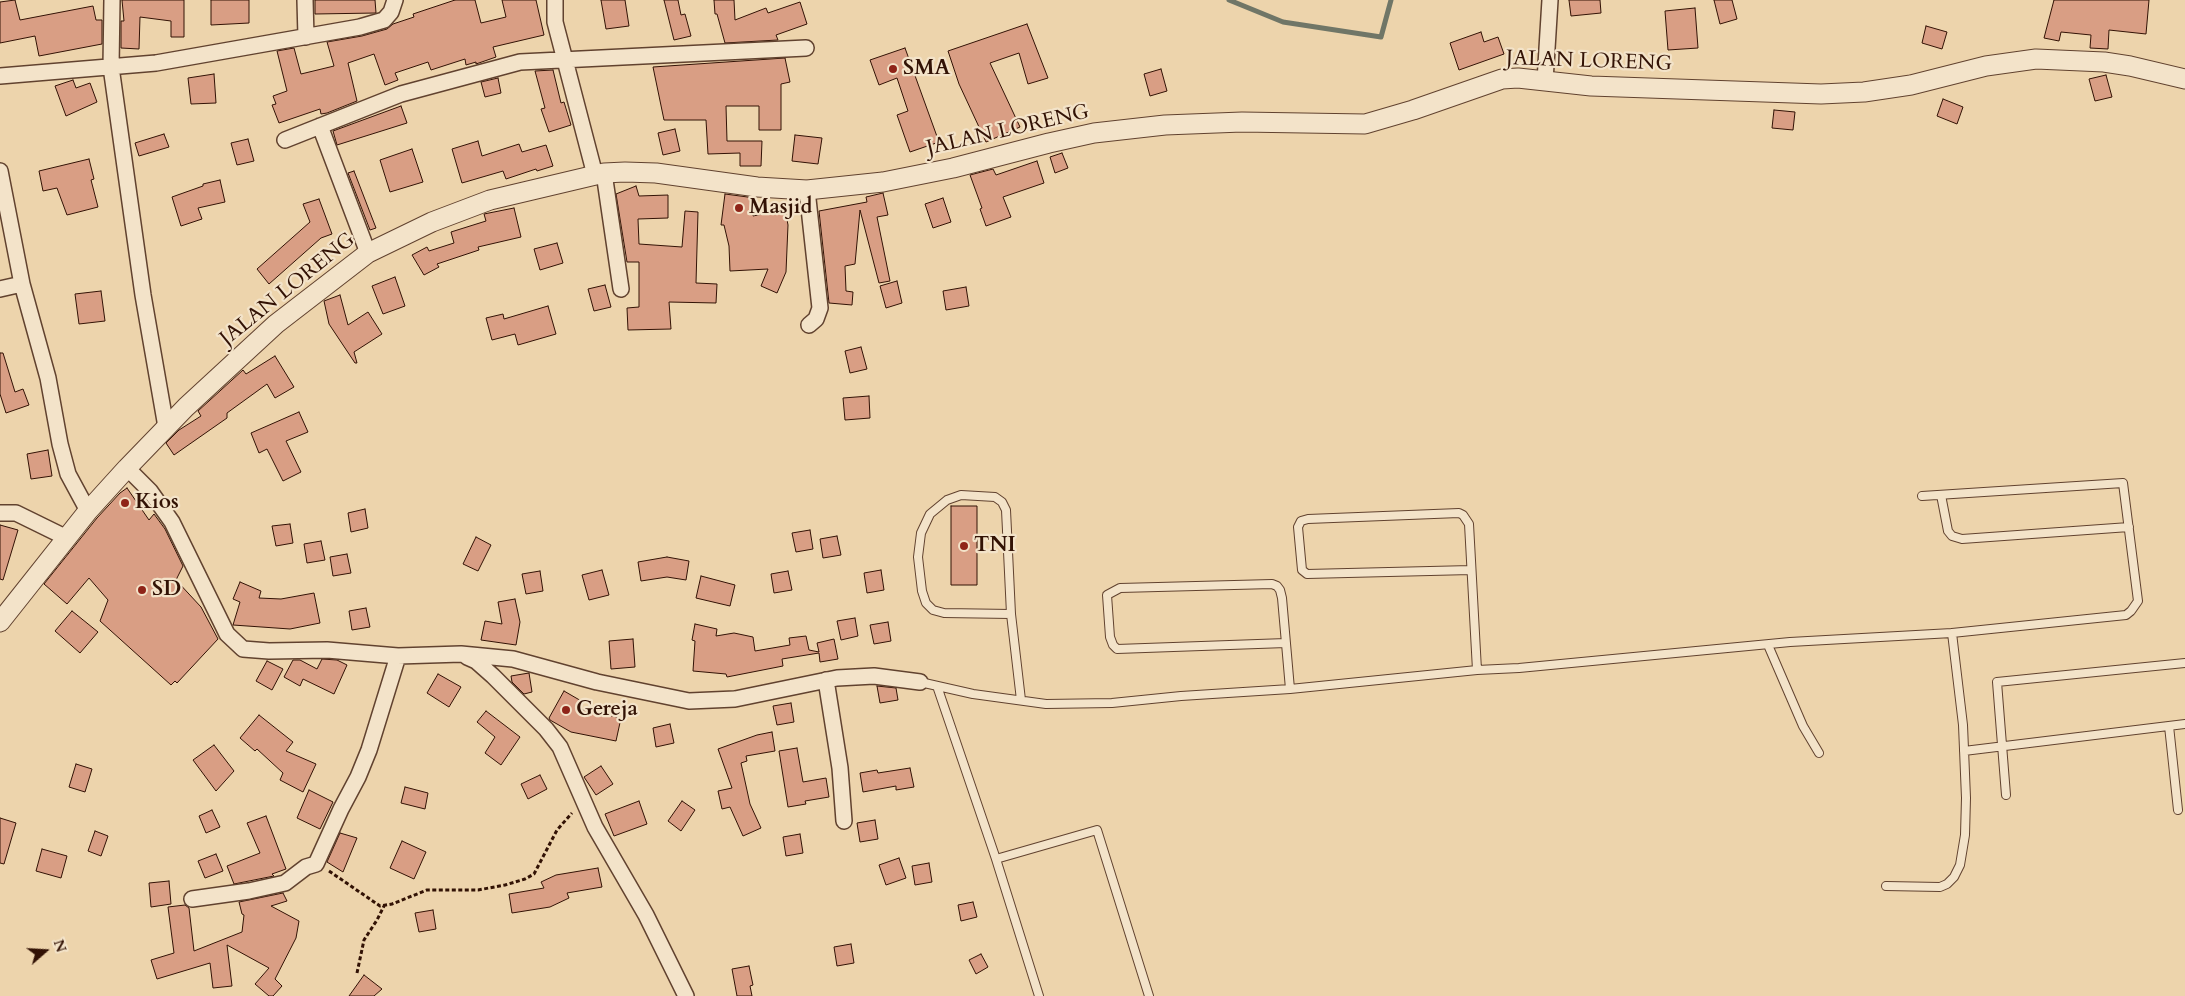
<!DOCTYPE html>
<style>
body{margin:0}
#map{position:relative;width:2185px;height:996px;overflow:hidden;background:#edd4ac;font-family:Cardo,serif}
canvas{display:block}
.north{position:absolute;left:20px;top:926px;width:50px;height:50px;-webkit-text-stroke:4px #f3e3c9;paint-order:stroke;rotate:71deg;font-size:14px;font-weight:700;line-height:20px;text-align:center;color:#321205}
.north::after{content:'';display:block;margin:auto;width:18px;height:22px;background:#321205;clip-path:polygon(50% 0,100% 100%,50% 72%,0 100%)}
</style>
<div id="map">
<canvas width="2185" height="996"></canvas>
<div class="north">N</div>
</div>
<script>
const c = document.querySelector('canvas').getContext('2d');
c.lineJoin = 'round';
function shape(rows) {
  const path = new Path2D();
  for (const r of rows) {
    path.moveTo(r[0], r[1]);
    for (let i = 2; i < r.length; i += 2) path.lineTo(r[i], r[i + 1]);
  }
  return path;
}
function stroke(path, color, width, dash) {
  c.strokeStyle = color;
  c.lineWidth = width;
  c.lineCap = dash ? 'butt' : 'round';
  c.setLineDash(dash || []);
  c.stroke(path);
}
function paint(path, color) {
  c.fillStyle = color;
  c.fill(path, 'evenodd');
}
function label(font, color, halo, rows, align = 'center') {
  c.font = font + ' Cardo,serif';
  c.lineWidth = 4.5;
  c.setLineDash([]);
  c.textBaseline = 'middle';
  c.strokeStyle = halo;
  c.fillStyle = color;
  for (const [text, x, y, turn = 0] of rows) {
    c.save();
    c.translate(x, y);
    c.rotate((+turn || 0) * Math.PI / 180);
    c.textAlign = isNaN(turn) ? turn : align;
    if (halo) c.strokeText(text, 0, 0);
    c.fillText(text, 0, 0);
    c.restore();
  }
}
stroke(shape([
 [1229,0,1283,22,1381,37,1391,0]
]), '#707667', 5);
const building = shape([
 [15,0,20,20,93,6,96,20,102,20,102,44,39,56,35,36,0,43,0,2,15,0],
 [122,0,184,0,184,37,171,37,171,21,140,17,139,49,121,48,121,21,124,21,122,0],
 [211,0,249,0,249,23,211,25,211,0],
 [315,0,375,0,376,13,315,14,315,0],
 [455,0,475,0,481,23,506,17,502,0,536,0,544,35,493,47,496,57,476,64,476,62,466,65,465,59,431,70,428,62,395,73,398,80,385,85,374,54,348,63,357,101,327,113,321,114,320,109,279,123,272,105,276,104,273,96,287,91,277,51,294,48,301,74,334,66,327,42,362,36,387,29,393,24,414,17,413,14,455,0],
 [601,0,625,0,629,26,606,29,601,0],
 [664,0,678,0,681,15,685,14,691,36,674,40,664,0],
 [714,0,734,0,735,20,766,8,768,13,800,2,807,24,776,35,778,40,725,43,717,14,715,14,714,0],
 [1569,0,1600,0,1601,13,1571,16,1569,0],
 [1714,0,1732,0,1737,19,1720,24,1714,0],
 [2054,0,2149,0,2146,34,2109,30,2108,49,2090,48,2091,35,2061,32,2059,41,2044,38,2054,0],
 [1695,8,1698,48,1668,50,1665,11,1695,8],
 [1027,24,1048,78,1028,84,1019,53,990,63,1020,127,986,142,959,84,948,51,1027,24],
 [1926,26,1947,32,1942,49,1922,43,1926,26],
 [1481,32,1484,42,1498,37,1504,54,1459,70,1450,43,1481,32],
 [905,48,939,142,910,152,897,115,908,111,897,78,879,85,870,60,905,48],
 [785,58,790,82,781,84,781,130,759,130,759,106,726,106,727,141,762,141,761,166,740,166,740,153,708,154,706,120,664,120,653,67,785,58],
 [1161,69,1167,91,1150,96,1144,74,1161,69],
 [553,70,561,103,564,102,571,125,549,132,541,109,545,108,535,71,553,70],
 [214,74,216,103,191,104,188,78,214,74],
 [2106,75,2112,97,2095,101,2089,79,2106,75],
 [498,78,501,93,485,97,481,82,498,78],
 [73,80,76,88,90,83,97,102,66,116,55,86,73,80],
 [1943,99,1963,107,1957,124,1937,116,1943,99],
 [401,106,407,123,337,145,333,131,401,106],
 [1774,110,1795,112,1793,130,1772,128,1774,110],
 [675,129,680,151,663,155,658,133,675,129],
 [164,134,169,147,139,156,135,143,164,134],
 [795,135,822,138,818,164,792,161,795,135],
 [248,139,254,161,237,165,231,143,248,139],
 [478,141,482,156,519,144,522,152,546,145,553,166,537,171,536,169,506,179,503,171,462,183,452,149,478,141],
 [412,149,423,182,390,192,380,160,412,149],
 [1062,153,1068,168,1055,173,1050,157,1062,153],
 [89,159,94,179,91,180,98,207,67,215,57,188,43,191,39,171,89,159],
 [1037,161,1044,183,1003,197,1011,217,986,226,980,209,982,208,970,175,993,169,996,175,1037,161],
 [354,171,376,228,370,230,348,173,354,171],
 [220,180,225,202,198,208,202,219,181,226,172,197,203,186,203,184,220,180],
 [636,186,639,196,668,195,668,218,638,219,639,244,682,247,685,211,698,212,696,283,717,284,716,303,669,302,671,329,628,330,627,308,639,307,639,262,627,262,616,194,636,186],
 [883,193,888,215,877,217,890,281,879,283,860,210,855,264,845,266,846,291,853,292,852,305,829,303,819,211,867,202,866,197,883,193],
 [725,194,755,198,753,216,785,209,788,225,786,272,777,293,761,286,768,269,730,271,729,246,724,225,721,225,725,194],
 [943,198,951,222,933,228,925,204,943,198],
 [319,199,332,234,321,238,269,284,257,269,310,222,303,204,319,199],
 [514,208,521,237,478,247,479,250,437,264,439,267,424,275,412,255,427,247,429,251,454,243,451,232,486,221,484,214,514,208],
 [557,243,563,263,540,270,534,249,557,243],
 [395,277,405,306,383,314,372,286,395,277],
 [897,281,902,303,886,308,880,286,897,281],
 [605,285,611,307,594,311,588,289,605,285],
 [966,287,969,306,946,310,943,291,966,287],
 [101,291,105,321,79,324,75,294,101,291],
 [340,295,348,325,368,312,382,334,354,352,357,363,355,363,329,324,324,301,340,295],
 [548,306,556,334,518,345,515,334,492,340,486,318,503,314,504,319,548,306],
 [861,347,867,369,850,373,845,351,861,347],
 [0,353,3,353,15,392,23,389,29,405,6,413,0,394,0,353],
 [275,356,294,387,275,398,267,384,227,413,227,418,174,455,166,443,179,430,201,416,198,411,243,370,246,374,275,356],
 [869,396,870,418,845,420,843,398,869,396],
 [299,412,308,432,286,441,301,472,283,481,267,449,259,453,251,433,299,412],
 [48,450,52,476,31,479,27,454,48,450],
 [127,488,149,520,154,514,165,529,183,566,176,580,201,607,218,639,177,683,175,681,171,685,100,621,108,600,89,578,67,604,44,584,97,518,120,493,127,488],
 [951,506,977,506,977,585,951,585,951,506],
 [365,509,368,528,351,532,348,513,365,509],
 [290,524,293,543,276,546,272,526,290,524],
 [0,525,18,530,3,580,0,579,0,525],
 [810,530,813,549,796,552,792,533,810,530],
 [837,536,841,555,823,558,820,539,837,536],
 [476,537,491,545,478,571,463,564,476,537],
 [321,541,325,560,307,563,304,544,321,541],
 [347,554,351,573,333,576,330,557,347,554],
 [667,557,689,561,686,580,667,577,641,581,638,562,667,557],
 [602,570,609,595,589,600,582,575,602,570],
 [881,570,884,590,867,593,864,573,881,570],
 [540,571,543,591,526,594,522,574,540,571],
 [788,571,792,590,774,593,771,574,788,571],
 [701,576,735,585,730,606,696,598,701,576],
 [240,582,261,591,259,598,281,599,314,593,320,623,290,629,233,625,240,602,233,599,240,582],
 [515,599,520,622,516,645,481,640,485,621,502,624,498,602,515,599],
 [366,608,370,627,352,630,349,611,366,608],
 [72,611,98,632,80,653,55,631,72,611],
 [855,618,858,636,841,640,837,621,855,618],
 [888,622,891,641,874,644,870,625,888,622],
 [695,624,717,629,716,636,734,633,753,637,755,651,790,645,789,638,806,636,809,650,819,652,817,643,834,639,838,659,820,662,819,653,782,659,783,666,727,677,726,674,693,671,695,641,692,640,695,624],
 [633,639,635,667,611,669,609,641,633,639],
 [322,659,337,660,347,665,334,694,303,679,300,686,284,677,293,660,300,660,317,669,322,659],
 [267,661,283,669,272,690,256,681,267,661],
 [529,673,532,692,524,694,512,682,511,676,529,673],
 [438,674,461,687,449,707,427,693,438,674],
 [877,686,896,688,898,700,880,703,877,686],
 [564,691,583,702,579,709,621,718,616,741,571,732,550,720,549,718,564,691],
 [791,703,794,722,777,725,773,706,791,703],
 [486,711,520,737,501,765,485,753,495,737,477,722,486,711],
 [259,715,293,742,286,751,316,764,303,792,280,780,283,773,257,749,255,751,240,738,259,715],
 [670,724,674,743,656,747,653,728,670,724],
 [772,732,775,751,746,756,747,761,741,763,750,804,761,828,743,836,730,807,722,809,718,791,732,788,718,749,757,735,772,732],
 [214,745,234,771,216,791,193,760,214,745],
 [797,748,803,782,826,778,829,797,805,801,806,804,788,807,779,751,797,748],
 [76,764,92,769,85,792,69,787,76,764],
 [601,766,613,784,596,795,584,777,601,766],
 [910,768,914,787,896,790,896,786,863,792,860,773,877,770,878,773,910,768],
 [540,775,547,789,528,799,521,784,540,775],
 [405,787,428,793,425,809,401,803,405,787],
 [309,790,333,802,320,829,297,818,309,790],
 [639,801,647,824,614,836,605,814,639,801],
 [682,801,695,810,681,831,668,821,682,801],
 [212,810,220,827,206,833,199,816,212,810],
 [266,816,286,869,272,874,274,876,234,884,227,866,260,853,247,823,266,816],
 [0,818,16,823,4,864,0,863,0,818],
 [875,820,878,839,860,842,857,823,875,820],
 [95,831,108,836,101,856,88,851,95,831],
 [340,833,357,838,343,872,327,862,340,833],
 [800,834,803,853,786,856,783,837,800,834],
 [402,841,426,852,414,879,390,868,402,841],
 [42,849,67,856,61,878,36,871,42,849],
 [216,854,223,871,205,878,198,861,216,854],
 [899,858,906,878,886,885,879,865,899,858],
 [929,863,932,882,915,885,912,866,929,863],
 [598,868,602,887,567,893,569,898,550,907,512,913,509,894,544,888,541,882,556,875,598,868],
 [169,881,171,904,151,907,149,883,169,881],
 [283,893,287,901,271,906,299,921,296,938,275,979,282,986,273,996,269,996,255,984,269,968,227,945,232,986,213,988,210,963,157,979,151,960,174,953,168,907,185,905,189,908,194,951,242,932,244,915,242,914,239,902,283,893],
 [973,902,977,917,961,921,958,905,973,902],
 [433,910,436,929,419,932,415,913,433,910],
 [851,944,854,963,837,966,834,947,851,944],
 [981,954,988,967,976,974,969,960,981,954],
 [749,966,753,985,750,986,752,996,737,996,732,969,749,966],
 [364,975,382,989,374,996,349,996,364,975]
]);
paint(building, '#d99e84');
stroke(building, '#321205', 1);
const service = shape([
 [1941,495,1948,531,1952,536,1962,539,2129,527],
 [1922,496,2123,483,2138,601,2131,611,2126,615,1952,633],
 [1471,570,1307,574,1302,570,1298,527,1301,521,1308,519,1459,513,1463,515,1469,524,1477,670],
 [1011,614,944,613,933,610,926,603,922,591,918,557,921,533,930,514,947,500,961,495,995,497,1002,502,1006,510,1011,614,1021,700],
 [1286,643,1117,649,1113,645,1110,637,1107,595,1120,588,1272,584,1277,586,1280,590,1282,598,1290,689],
 [1768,645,1803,726,1819,753],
 [920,682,973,694,1046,704,1112,703,1181,696,1290,689,1477,670,1519,668,1790,642,1952,633,1963,725,1966,798,1965,835,1960,865,1954,877,1947,884,1940,887,1886,886],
 [937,686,996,859,1039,996],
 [2169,726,2178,810],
 [1964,751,2185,724],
 [2006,795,1997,682,2185,663],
 [996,859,1097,830,1149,996]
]);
const minor = shape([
 [112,0,111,67,143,295,166,427],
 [305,0,306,37],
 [555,0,555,22,595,175],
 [0,76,156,63,360,27,384,20,391,12,395,0],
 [1545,81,1550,0],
 [320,126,368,253],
 [285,140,401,94,520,62,806,48],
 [0,171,22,284,48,378,60,444,68,474,88,511],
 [604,173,621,289],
 [807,190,820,308,816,319,809,325],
 [0,289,22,284],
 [127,468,150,491,172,522,227,634,243,649,269,651,327,650,398,656,461,654,513,659,597,682,689,701,735,699,837,678,874,676,920,682],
 [0,513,16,513,67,538],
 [467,657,476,661,493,676,546,729,560,747,595,827,646,915,686,996],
 [826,680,840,768,844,821],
 [192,899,249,891,285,883,306,867,316,864,341,809,358,777,369,750,398,656]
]);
const tertiary = shape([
 [0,622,88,511,127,468,186,407,276,324,368,253,432,222,490,200,604,173,625,172,656,173,757,187,807,190,883,182,953,168,1049,143,1094,133,1165,125,1242,122,1365,124,1413,110,1502,79,1518,78,1591,86,1821,94,1864,92,1911,85,1986,66,2036,59,2104,62,2130,66,2185,79]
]);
stroke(service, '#61422f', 10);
stroke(minor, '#61422f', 18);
stroke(tertiary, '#61422f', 21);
stroke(shape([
 [329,871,380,906,392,904,427,890,478,890,505,885,525,879,534,874,557,830,572,813],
 [357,973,364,940,377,920,384,906]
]), '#321205', 3, [4, 2.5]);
stroke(service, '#f3e3c9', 8);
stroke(minor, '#f3e3c9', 15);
stroke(tertiary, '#f3e3c9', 19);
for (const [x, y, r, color] of [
 [893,69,5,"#8f2418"],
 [739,208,5,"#8f2418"],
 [125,503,5,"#8f2418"],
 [964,546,5,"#8f2418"],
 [142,590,5,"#8f2418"],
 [566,710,5,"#8f2418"]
]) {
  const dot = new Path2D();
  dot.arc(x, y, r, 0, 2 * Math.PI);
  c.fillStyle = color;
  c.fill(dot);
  stroke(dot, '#f3e3c9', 2);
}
label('21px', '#321205', '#f3e3c9', [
 ["JALAN LORENG",1589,62,2],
 ["JALAN LORENG",1008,131,-13],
 ["JALAN LORENG",288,290,-39]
]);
label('bold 21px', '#321205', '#f3e3c9', [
 ["SMA",903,69],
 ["Masjid",749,208],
 ["Kios",135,503],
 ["TNI",974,546],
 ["SD",152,590],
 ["Gereja",576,710]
], 'left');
</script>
